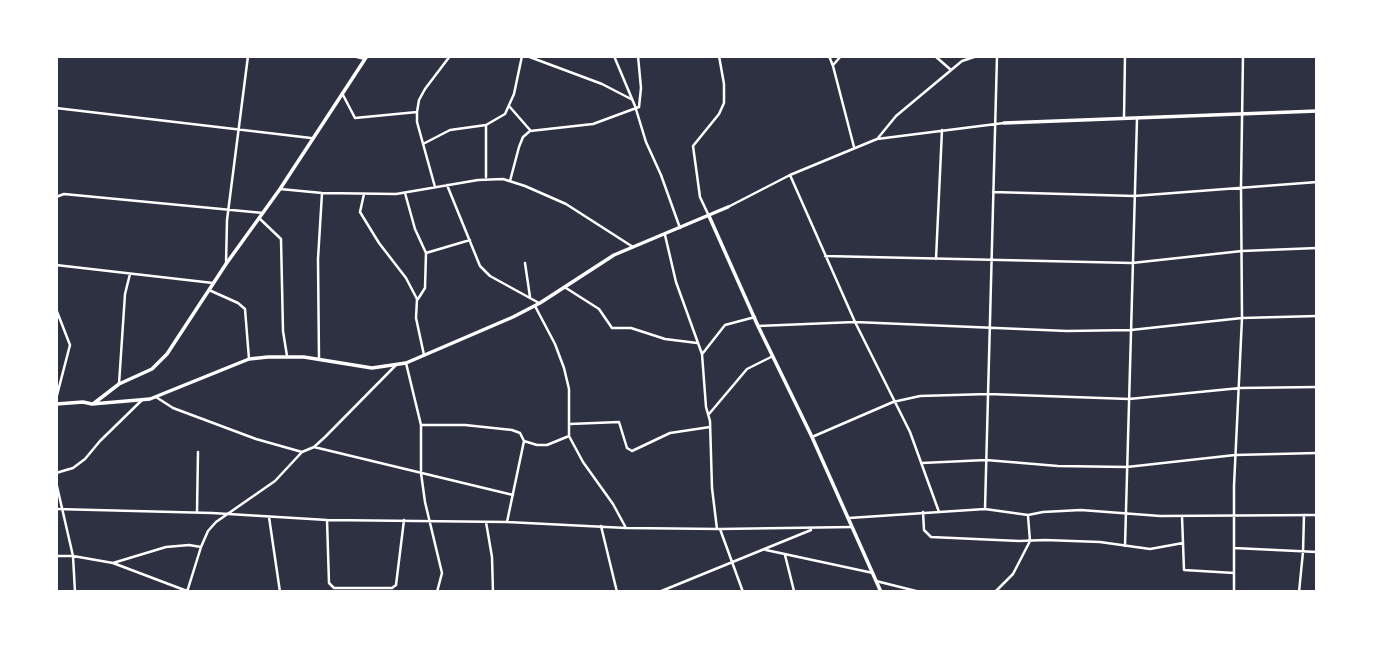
<!DOCTYPE html>
<style>
body{margin:0}
#map{position:relative;width:1373px;height:648px;overflow:hidden;background:#2d3142;font-family:Lato,sans-serif}
canvas{display:block}
.frame{position:absolute;inset:0;border:58px solid #fff;pointer-events:none}
</style>
<div id="map">
<canvas width="1373" height="648"></canvas>
<div class="frame"></div>
</div>
<script>
const c = document.querySelector('canvas').getContext('2d');
c.lineJoin = 'round';
function shape(rows) {
  const path = new Path2D();
  for (const r of rows) {
    path.moveTo(r[0], r[1]);
    for (let i = 2; i < r.length; i += 2) path.lineTo(r[i], r[i + 1]);
  }
  return path;
}
function stroke(path, color, width, dash) {
  c.strokeStyle = color;
  c.lineWidth = width;
  c.lineCap = dash ? 'butt' : 'round';
  c.setLineDash(dash || []);
  c.stroke(path);
}
stroke(shape([
 [353,56,365,59],
 [527,56,602,84,631,99],
 [614,56,635,106,646,142,661,175,680,228],
 [829,56,833,66,854,147],
 [935,56,951,70],
 [834,64,841,56],
 [342,93,355,118,417,112],
 [509,106,530,130],
 [56,108,311,138],
 [1124,118,1125,56],
 [486,125,486,177],
 [878,138,896,116,962,61,977,56],
 [423,144,450,130,486,125,505,114,514,94,522,56],
 [790,175,855,322,910,432,939,512],
 [510,181,519,147,523,137,530,131,593,124,639,107,641,88,638,56],
 [447,185,480,266,490,276,539,303],
 [435,187,417,122,417,112,419,100,425,89,450,56],
 [280,189,322,193,396,194,478,180,503,179,525,186,566,204,633,247],
 [993,192,1134,196,1317,182],
 [405,193,415,229,426,253,425,288,418,299],
 [364,194,360,212,379,243,406,278,417,299,416,318,424,355],
 [56,197,64,194,263,213],
 [728,207,790,175,877,139,1004,123],
 [708,214,700,197,693,146,719,114,724,103,724,84,719,56],
 [259,218,281,239,283,331,287,356],
 [665,235,676,282,702,354,706,407,710,421,712,488,717,529],
 [426,253,470,240],
 [825,256,1132,263,1242,251,1317,248],
 [936,259,942,130],
 [525,263,530,297],
 [226,264,227,220,248,56],
 [56,265,213,283],
 [566,288,599,309,612,328,631,328,665,339,697,343],
 [209,290,238,303,245,309,249,359],
 [535,306,555,344,564,368,569,389,569,436,583,462,613,504,626,528],
 [56,309,70,345,56,399],
 [758,326,855,322,1067,331,1131,330,1242,318,1317,316],
 [703,353,725,325,755,317],
 [319,359,318,259,322,193],
 [406,363,421,425,421,473,425,502,442,573,437,592],
 [119,384,125,294,130,274],
 [156,397,173,408,256,439,302,452],
 [709,414,747,369,773,356],
 [570,424,619,422,627,448,632,451,670,433,710,427],
 [421,425,465,425,512,430,520,433,524,441,537,445,547,445,569,436],
 [812,437,893,402,920,396,988,394,1129,399,1240,388,1317,387],
 [314,447,513,495],
 [922,463,986,460,1058,466,1127,467,1235,455,1317,453],
 [56,473,73,468,85,459,100,441,142,400],
 [56,482,73,556,75,592],
 [56,509,212,513,327,520,507,522,626,528,720,529,852,527],
 [985,509,997,56],
 [197,512,198,452],
 [923,512,924,530,931,537,1019,541,1045,540,1100,542,1150,549,1183,543],
 [1182,516,1184,570,1234,573],
 [269,517,280,592],
 [849,518,985,509,1028,515,1043,512,1081,510,1160,516,1317,515],
 [327,520,329,583,334,588,392,588,396,585,404,520],
 [486,522,492,557,493,592],
 [507,522,524,441],
 [601,526,617,592],
 [720,529,743,592],
 [1125,546,1137,119],
 [1234,548,1317,552],
 [766,550,873,573],
 [785,555,794,591],
 [56,556,73,556,113,563,187,591],
 [113,563,166,547,189,545,201,547],
 [876,581,920,592],
 [187,592,201,547,208,531,216,522,275,481,302,452,314,447,325,437,396,365],
 [659,592,811,530],
 [995,592,1013,574,1030,541,1028,516],
 [1234,592,1234,486,1242,318,1241,186,1243,56],
 [1299,592,1303,552,1304,515]
]), '#fff', 2.5);
stroke(shape([
 [1004,123,1317,111],
 [709,216,758,326,812,437,881,592],
 [56,404,83,402,92,404,150,399,249,359,268,357,304,357,372,368,406,363,513,317,540,303,614,255,728,207],
 [93,404,119,384,152,369,167,354,226,264,280,189,367,56]
]), '#fff', 3.5);
</script>
